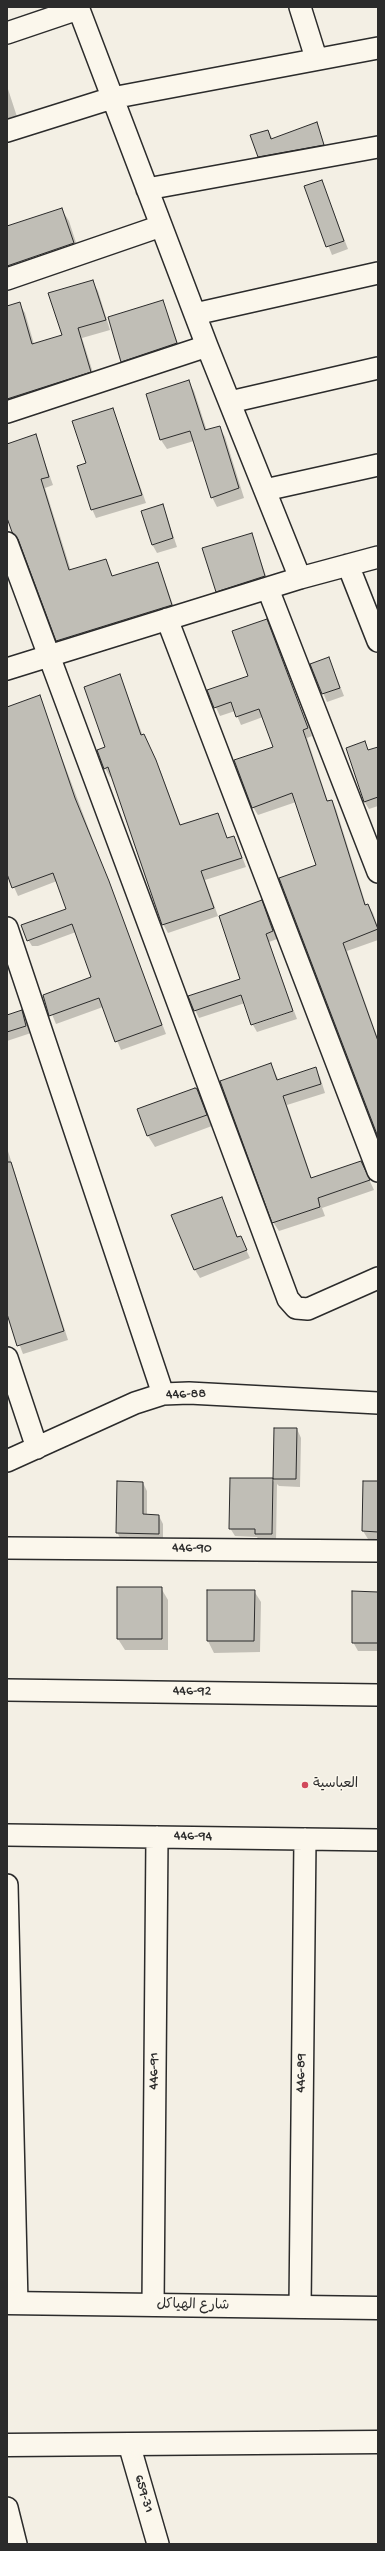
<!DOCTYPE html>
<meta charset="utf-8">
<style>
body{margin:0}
#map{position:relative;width:385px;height:2551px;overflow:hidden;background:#f3efe4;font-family:"Gochi Hand",sans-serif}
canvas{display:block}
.frame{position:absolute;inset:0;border:8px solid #2b2b2b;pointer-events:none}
</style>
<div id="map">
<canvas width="385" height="2551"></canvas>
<div class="frame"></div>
</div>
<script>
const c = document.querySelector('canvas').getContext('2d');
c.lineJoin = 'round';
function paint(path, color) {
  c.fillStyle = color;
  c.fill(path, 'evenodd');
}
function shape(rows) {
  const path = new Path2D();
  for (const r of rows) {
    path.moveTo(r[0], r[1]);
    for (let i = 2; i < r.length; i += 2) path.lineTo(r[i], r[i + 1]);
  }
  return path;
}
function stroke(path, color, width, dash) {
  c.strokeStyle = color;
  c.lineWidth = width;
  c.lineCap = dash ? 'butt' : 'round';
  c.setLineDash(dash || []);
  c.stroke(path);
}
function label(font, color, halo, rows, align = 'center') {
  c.font = font + ' "Gochi Hand","Playpen Sans Arabic",sans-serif';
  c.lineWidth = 3;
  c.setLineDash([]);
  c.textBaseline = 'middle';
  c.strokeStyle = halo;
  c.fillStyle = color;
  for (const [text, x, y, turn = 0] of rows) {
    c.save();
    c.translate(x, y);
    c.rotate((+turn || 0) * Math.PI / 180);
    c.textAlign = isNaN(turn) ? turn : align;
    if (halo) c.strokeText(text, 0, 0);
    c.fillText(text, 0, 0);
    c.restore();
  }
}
paint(shape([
 [7,86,20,126,7,130],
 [316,124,328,153,263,164,259,156,268,131,273,139],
 [322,182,348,249,332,255,305,187],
 [62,210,69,221,80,255,7,281,7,227],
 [92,281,98,291,110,330,82,338,96,382,7,412,7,307,19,303,25,313,34,344,63,336],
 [163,301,181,352,127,369,122,361],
 [189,382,194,391,207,431,219,427,225,437,244,498,217,507,212,497,194,441,167,449,161,440,147,395],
 [113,409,146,503,96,518,92,509,88,464],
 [35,435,53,485,45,488,71,571,106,560,113,577,158,563,176,613,62,649,21,544,13,532,7,514,7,444],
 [163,505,177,547,157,553,152,544],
 [251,534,269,584,221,599,217,591],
 [266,621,312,736,307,738,328,802,332,801,336,809,366,905,368,905,373,913,378,927,378,940,347,951,378,1039,378,1135,317,866,296,802,258,815,253,807,274,747,263,717,241,725,235,711,220,716,208,691,249,676],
 [329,658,344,696,327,702,311,664],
 [120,676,143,736,160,770,181,826,217,814,228,839,233,837,238,846,246,867,205,880,218,916,168,933,163,924,112,776,110,777,105,768,106,748],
 [39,697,166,1034,121,1050,103,1007,56,1024,44,995,92,978,76,932,38,946,32,946,27,938,67,910,57,881,18,896,7,871,7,708],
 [365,743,369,751,378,748,378,806,369,809,364,801],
 [261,901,277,939,269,942,293,1010,252,1023,245,1003,199,1018,195,1010,241,980],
 [21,1011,31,1033,7,1041,7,1016],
 [294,1011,297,1019,257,1032,253,1025],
 [271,1064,279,1081,315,1068,320,1077,325,1093,287,1105,312,1179,361,1162,374,1190,322,1208,325,1216,279,1231,273,1222],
 [196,1090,212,1126,155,1147,148,1136],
 [7,1148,68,1340,23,1354,7,1312],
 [222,1198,238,1238,240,1237,250,1258,200,1278,195,1270],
 [275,1429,297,1429,301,1438,300,1487,279,1486,277,1484,276,1542,260,1542,257,1537,235,1536,230,1528,272,1479,274,1482],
 [378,1482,378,1539,368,1539,363,1531],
 [143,1483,147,1491,147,1515,159,1516,163,1524,163,1541,121,1540,117,1532],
 [161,1588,168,1600,168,1650,125,1650,118,1639],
 [208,1591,254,1591,261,1602,260,1652,214,1653,208,1641],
 [378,1592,378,1651,358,1651,353,1642]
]), '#0003');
const building = shape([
 [317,122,324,145,258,157,250,135,268,130,271,139,317,122],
 [322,180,344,241,326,247,304,186,322,180],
 [62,208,74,243,7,266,7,226,62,208],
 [93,280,106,320,78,328,91,372,7,399,7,306,20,302,32,344,62,335,48,293,93,280],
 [163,300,177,343,121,362,108,317,163,300],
 [189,380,205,430,220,426,239,488,211,498,190,431,160,440,146,394,189,380],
 [113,408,142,495,91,510,77,466,86,463,72,421,113,408],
 [36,434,49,477,41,479,69,570,106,559,112,576,158,562,172,605,56,641,18,539,12,532,7,518,7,444,36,434],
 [163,504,173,538,152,545,141,511,163,504],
 [252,533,265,576,216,592,202,548,252,533],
 [267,619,308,728,303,730,327,801,332,800,365,905,368,904,378,929,343,943,378,1041,378,1137,279,878,316,865,292,793,252,808,234,760,273,747,259,709,236,717,231,702,214,708,207,690,248,676,232,631,267,619],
 [329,657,340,688,322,694,310,664,329,657],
 [120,674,141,735,144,734,156,760,180,825,218,813,227,838,234,836,242,858,201,871,214,908,162,925,108,767,104,769,97,750,105,747,84,687,120,674],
 [40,695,75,798,109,881,162,1025,115,1042,99,998,49,1016,43,995,91,977,72,924,27,941,21,925,66,909,53,873,12,888,7,874,7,707,40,695],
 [365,741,368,750,378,747,378,797,364,802,346,748,365,741],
 [262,900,273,931,266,934,293,1011,251,1025,241,995,194,1011,188,996,240,979,219,916,262,900],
 [22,1010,26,1026,7,1032,7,1015,22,1010],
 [271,1063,277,1080,316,1067,321,1084,283,1096,311,1178,361,1161,370,1180,318,1198,320,1207,272,1223,220,1081,271,1063],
 [195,1088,197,1089,207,1115,147,1136,137,1109,195,1088],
 [7,1162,11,1162,64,1331,17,1346,7,1314,7,1162],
 [222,1197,237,1237,241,1236,247,1250,194,1270,171,1215,222,1197],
 [274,1428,297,1428,296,1479,273,1479,274,1428],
 [230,1478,273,1478,272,1534,255,1534,255,1529,229,1529,230,1478],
 [117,1481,143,1482,143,1514,159,1515,159,1534,116,1533,117,1481],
 [363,1481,378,1481,378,1532,362,1531,363,1481],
 [117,1587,162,1587,162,1639,117,1639,117,1587],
 [207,1590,255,1590,254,1641,207,1641,207,1590],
 [352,1591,378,1592,378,1643,352,1643,352,1591]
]);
paint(building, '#c0beb6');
stroke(building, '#2b2b2b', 1);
const street = shape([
 [78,7,207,346,300,578],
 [300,7,316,58],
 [7,33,78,9],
 [7,131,112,98,378,48],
 [147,189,378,147],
 [7,279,161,226],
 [195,314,378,273],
 [230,402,378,368],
 [7,412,207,346],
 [265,490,378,465],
 [7,543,288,1299,296,1308,308,1309,378,1278],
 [348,565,378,641],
 [268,589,378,872],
 [167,619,378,1171],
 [7,669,300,578,378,557],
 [7,928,163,1394],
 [7,1358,37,1448],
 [7,1461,135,1403,163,1394,189,1393,378,1403],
 [7,1548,378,1551],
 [7,1690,378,1695],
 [7,1835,378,1840],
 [7,1885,17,2303],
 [153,2305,157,1837],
 [300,2307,305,1839],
 [129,2444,158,2544],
 [7,2508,16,2544]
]);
const secondary = shape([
 [7,2303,378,2308],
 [7,2445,378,2442]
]);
stroke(street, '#2b2b2b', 24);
stroke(secondary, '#2b2b2b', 25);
stroke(street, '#fbf7ec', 21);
stroke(secondary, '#fbf7ec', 22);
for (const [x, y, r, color] of [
 [305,1785,4,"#d1495b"]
]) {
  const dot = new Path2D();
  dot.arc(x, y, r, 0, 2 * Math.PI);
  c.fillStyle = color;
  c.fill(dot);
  stroke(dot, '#fbf7ec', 1.5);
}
label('14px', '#2b2b2b', '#fbf7ec', [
 ["446-88",186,1395,-2],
 ["446-90",192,1549,1],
 ["446-92",192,1692,1],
 ["446-94",193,1837,1],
 ["446-91",155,2071,-89],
 ["446-89",302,2073,-89],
 ["شارع الهياكل",193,2306,1],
 ["659-31",143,2494,74]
]);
label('14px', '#2b2b2b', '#fbf7ec', [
 ["العباسية",313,1785]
], 'left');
</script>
